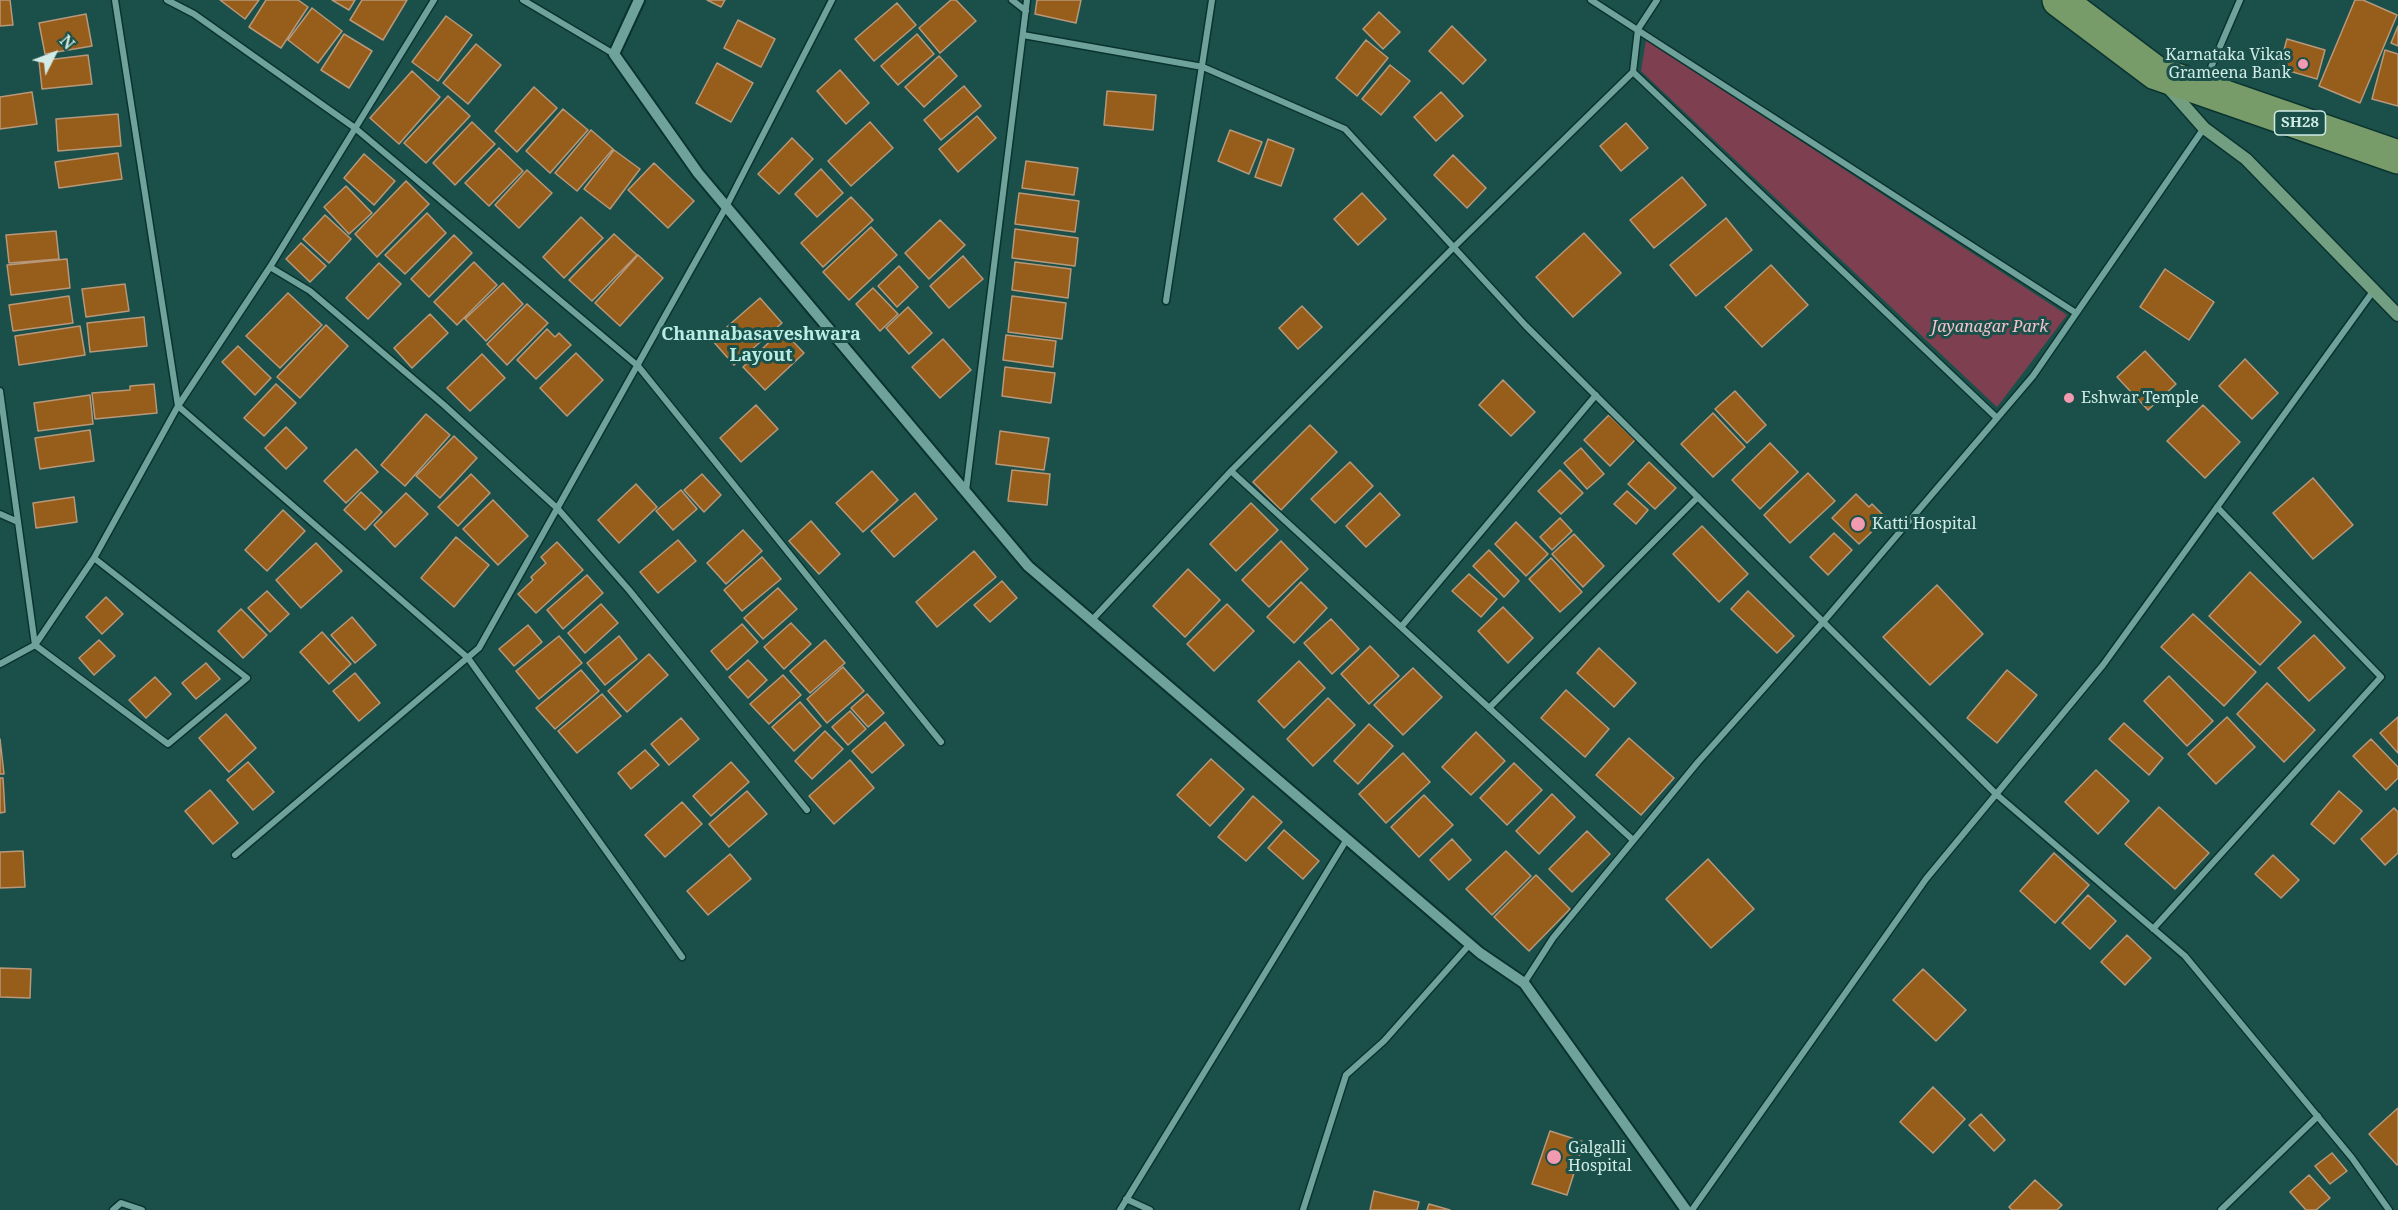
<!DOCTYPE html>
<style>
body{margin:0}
#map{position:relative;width:2398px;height:1210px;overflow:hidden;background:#1b504a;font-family:"Noto Serif",serif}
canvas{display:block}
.north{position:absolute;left:24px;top:24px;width:60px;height:60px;-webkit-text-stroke:4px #1b504a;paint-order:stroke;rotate:48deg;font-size:16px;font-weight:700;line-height:24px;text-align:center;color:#d1ece7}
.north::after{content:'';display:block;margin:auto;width:21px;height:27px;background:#d1ece7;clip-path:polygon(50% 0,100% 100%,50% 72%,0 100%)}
</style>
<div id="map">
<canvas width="2398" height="1210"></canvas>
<div class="north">N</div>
</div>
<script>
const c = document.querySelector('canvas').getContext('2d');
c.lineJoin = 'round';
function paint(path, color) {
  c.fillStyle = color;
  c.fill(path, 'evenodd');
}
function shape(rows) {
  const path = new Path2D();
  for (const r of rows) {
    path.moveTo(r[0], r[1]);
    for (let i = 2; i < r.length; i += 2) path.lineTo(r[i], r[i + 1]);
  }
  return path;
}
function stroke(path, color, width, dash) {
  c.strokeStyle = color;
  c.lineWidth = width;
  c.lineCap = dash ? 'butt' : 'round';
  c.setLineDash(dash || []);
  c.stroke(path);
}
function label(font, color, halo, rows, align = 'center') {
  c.font = font + ' "Noto Serif",serif';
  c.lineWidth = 6;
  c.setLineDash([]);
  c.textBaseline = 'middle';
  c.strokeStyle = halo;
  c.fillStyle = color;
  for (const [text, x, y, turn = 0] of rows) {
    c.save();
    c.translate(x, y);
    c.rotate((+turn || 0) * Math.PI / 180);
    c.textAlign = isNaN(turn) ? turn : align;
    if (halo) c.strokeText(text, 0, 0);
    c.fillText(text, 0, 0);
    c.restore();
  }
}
paint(shape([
 [1646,40,2067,315,1997,407,1641,71]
]), '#7e4050');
const building = shape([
 [0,0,10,0,13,25,0,26,0,0],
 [220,0,259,0,245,19,220,0],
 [266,0,298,0,308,7,281,48,249,27,266,0],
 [332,0,355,0,349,10,332,0],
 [362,0,407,0,383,40,350,20,362,0],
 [707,0,725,0,721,7,707,0],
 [951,0,956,0,976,21,940,53,919,28,951,0],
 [1037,0,1081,0,1076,23,1035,14,1037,0],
 [2355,0,2363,0,2397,15,2360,103,2319,86,2355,0],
 [897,3,916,25,874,61,855,39,897,3],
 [312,8,342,31,318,63,288,40,312,8],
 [1379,12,1400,32,1383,49,1363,29,1379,12],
 [86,14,92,46,45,54,39,23,86,14],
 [446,16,472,35,438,81,412,62,446,16],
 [738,20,775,39,761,67,724,48,738,20],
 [1452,26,1486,60,1463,84,1429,51,1452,26],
 [2398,26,2398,46,2391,43,2398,26],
 [344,34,372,51,349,88,321,70,344,34],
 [917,34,934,54,898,85,881,66,917,34],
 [2287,39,2325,50,2317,79,2279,68,2287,39],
 [1366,40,1388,58,1357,96,1336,78,1366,40],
 [476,44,501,65,468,104,443,83,476,44],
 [2385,50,2398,54,2398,106,2372,99,2385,50],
 [88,55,92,84,42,89,39,61,88,55],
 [939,56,957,76,924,107,905,87,939,56],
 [717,63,753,83,731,122,696,103,717,63],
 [1390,65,1410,81,1381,115,1362,99,1390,65],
 [840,70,869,103,846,124,817,91,840,70],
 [412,71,440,97,399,144,370,118,412,71],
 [964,86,981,106,941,140,924,120,964,86],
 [534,87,557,108,517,152,495,131,534,87],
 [1107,91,1156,95,1153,130,1104,125,1107,91],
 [32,92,37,124,0,129,0,97,32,92],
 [1441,92,1463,116,1436,141,1414,117,1441,92],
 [448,96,470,116,426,163,404,143,448,96],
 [563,109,588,130,550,173,526,151,563,109],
 [118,114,121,146,58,151,56,119,118,114],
 [977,116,996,138,958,172,939,149,977,116],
 [472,122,495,144,455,185,433,163,472,122],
 [870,122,893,148,851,186,828,161,870,122],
 [1626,123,1648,148,1621,171,1600,146,1626,123],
 [591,130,613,149,577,191,555,173,591,130],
 [1230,130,1262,142,1249,174,1218,161,1230,130],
 [792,138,813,159,779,194,758,174,792,138],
 [1268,139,1294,149,1281,186,1255,177,1268,139],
 [499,148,523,171,489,206,465,183,499,148],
 [614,150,640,169,610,209,584,189,614,150],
 [118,153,122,179,59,188,55,162,118,153],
 [364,154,395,181,374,205,344,178,364,154],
 [1453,155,1486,188,1467,208,1434,175,1453,155],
 [1026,161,1078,168,1074,195,1022,188,1026,161],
 [654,163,694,201,668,228,628,190,654,163],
 [821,169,843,193,817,217,795,194,821,169],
 [527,170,552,193,519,228,495,205,527,170],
 [1682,177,1706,205,1654,248,1630,220,1682,177],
 [406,181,429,204,377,257,355,234,406,181],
 [346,186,372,213,349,234,324,207,346,186],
 [1019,193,1079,201,1075,232,1015,224,1019,193],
 [1362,193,1386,219,1358,245,1334,219,1362,193],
 [851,197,873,220,823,267,801,243,851,197],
 [427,213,446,233,405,274,385,255,427,213],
 [325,215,351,239,329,263,303,239,325,215],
 [581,217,603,238,564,278,543,257,581,217],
 [1726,218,1752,250,1696,296,1670,265,1726,218],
 [940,220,965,245,929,279,905,253,940,220],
 [871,227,897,255,849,300,823,272,871,227],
 [1015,229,1078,238,1075,266,1012,258,1015,229],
 [56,231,59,259,9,263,6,235,56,231],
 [1584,233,1621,273,1573,317,1536,277,1584,233],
 [614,234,637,255,592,301,569,280,614,234],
 [454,235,472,253,429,297,411,279,454,235],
 [301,243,326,266,310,282,286,259,301,243],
 [638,255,663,278,620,326,595,303,638,255],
 [963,256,983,279,949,308,930,286,963,256],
 [67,259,70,288,11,295,7,265,67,259],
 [474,262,497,285,457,325,434,302,474,262],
 [1015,262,1071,269,1068,298,1012,290,1015,262],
 [379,263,401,284,368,319,346,298,379,263],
 [1771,265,1808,305,1762,347,1725,307,1771,265],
 [899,266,918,287,897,307,878,286,899,266],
 [2165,269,2214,302,2189,340,2140,307,2165,269],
 [503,283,523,304,486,341,465,319,503,283],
 [125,284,129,311,86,317,82,289,125,284],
 [873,288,898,314,880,331,856,304,873,288],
 [288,293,322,325,280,368,246,336,288,293],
 [69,296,73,323,13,331,9,305,69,296],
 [1012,296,1066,303,1062,339,1008,332,1012,296],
 [760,298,782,323,734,365,712,340,760,298],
 [527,304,548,323,507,365,487,344,527,304],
 [1302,306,1322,327,1298,349,1279,328,1302,306],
 [908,307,932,333,909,354,886,328,908,307],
 [430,314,448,333,412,368,394,348,430,314],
 [144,317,147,346,90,352,87,323,144,317],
 [326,325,348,346,300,398,277,377,326,325],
 [80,326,85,355,19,365,15,336,80,326],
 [547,329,555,337,559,333,571,345,536,379,517,360,547,329],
 [782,330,804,353,765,390,743,367,782,330],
 [1006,335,1056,341,1053,367,1003,360,1006,335],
 [943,339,971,370,940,398,912,367,943,339],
 [238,346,271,378,255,395,222,362,238,346],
 [2145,351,2176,384,2148,410,2117,377,2145,351],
 [576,353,603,380,567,416,540,388,576,353],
 [482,354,505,378,470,411,447,388,482,354],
 [2245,359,2278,393,2252,419,2219,386,2245,359],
 [1005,367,1055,373,1051,403,1002,396,1005,367],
 [1503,380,1535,412,1511,436,1479,405,1503,380],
 [154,384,157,413,95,419,92,393,130,390,130,386,154,384],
 [276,384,296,403,264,436,244,418,276,384],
 [1735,391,1766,425,1747,443,1715,409,1735,391],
 [90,395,93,424,38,431,34,403,90,395],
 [756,405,778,429,741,462,720,438,756,405],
 [2203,405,2240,442,2205,478,2167,441,2203,405],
 [1713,413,1745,447,1713,477,1681,444,1713,413],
 [426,414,450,435,405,486,381,465,426,414],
 [1609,415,1635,440,1610,466,1584,440,1609,415],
 [1310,425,1337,452,1281,510,1253,482,1310,425],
 [286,427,307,448,286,469,265,448,286,427],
 [90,430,94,461,40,469,35,438,90,430],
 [1000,431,1049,438,1044,470,996,464,1000,431],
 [454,436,477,458,440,498,416,476,454,436],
 [1770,443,1798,472,1760,509,1732,480,1770,443],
 [1581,448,1604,474,1587,489,1564,463,1581,448],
 [356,449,378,472,346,503,324,481,356,449],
 [1350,462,1373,486,1335,523,1311,499,1350,462],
 [1649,462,1676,488,1655,509,1628,484,1649,462],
 [1012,470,1050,474,1047,505,1008,501,1012,470],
 [1560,470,1583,493,1561,514,1538,491,1560,470],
 [872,471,898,500,863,532,836,503,872,471],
 [1808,473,1835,501,1790,543,1764,515,1808,473],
 [471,474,490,493,458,526,438,507,471,474],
 [702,474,721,495,704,512,684,490,702,474],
 [2313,478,2353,525,2313,559,2273,513,2313,478],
 [636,484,657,507,619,543,598,520,636,484],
 [681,490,697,509,673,530,656,511,681,490],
 [1627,491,1648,510,1636,524,1614,504,1627,491],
 [361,492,382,512,365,530,344,510,361,492],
 [406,493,428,514,395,547,374,525,406,493],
 [915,493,937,519,894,557,871,531,915,493],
 [1380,493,1400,515,1366,547,1346,526,1380,493],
 [1856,494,1869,507,1872,504,1886,518,1859,544,1832,518,1856,494],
 [74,497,77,522,36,528,33,503,74,497],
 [493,500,528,536,498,565,463,529,493,500],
 [1251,503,1278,530,1236,571,1210,544,1251,503],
 [283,510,305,531,267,571,245,550,283,510],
 [1560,518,1572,531,1552,550,1540,537,1560,518],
 [811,521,840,554,819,574,789,541,811,521],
 [1516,522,1548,554,1526,576,1495,544,1516,522],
 [1702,526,1748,574,1719,602,1673,554,1702,526],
 [743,530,762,551,726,584,707,563,743,530],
 [1834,533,1852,550,1828,575,1810,557,1834,533],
 [1574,534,1604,566,1583,587,1552,554,1574,534],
 [456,537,489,565,454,607,421,578,456,537],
 [678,540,696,561,658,593,640,572,678,540],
 [1281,541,1308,569,1269,607,1242,580,1281,541],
 [557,542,583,570,536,613,518,594,533,580,531,577,546,563,541,557,557,542],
 [316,543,342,571,301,608,276,580,316,543],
 [1489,550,1519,581,1504,597,1473,566,1489,550],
 [974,551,996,577,937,627,916,602,974,551],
 [762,557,781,579,742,611,724,590,762,557],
 [1551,558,1582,592,1560,612,1529,579,1551,558],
 [1188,569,1220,600,1185,637,1153,606,1188,569],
 [2250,572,2301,622,2260,665,2209,616,2250,572],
 [1469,574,1497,599,1481,617,1452,591,1469,574],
 [587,575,603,593,563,629,547,610,587,575],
 [1002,581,1017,598,990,622,974,605,1002,581],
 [1301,582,1327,608,1294,643,1267,617,1301,582],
 [1937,585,1983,634,1930,685,1883,637,1937,585],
 [778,588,797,609,763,639,744,618,778,588],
 [267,591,289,614,270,632,248,608,267,591],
 [1748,591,1794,636,1777,653,1731,609,1748,591],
 [106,597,123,614,102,634,86,617,106,597],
 [601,604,618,623,585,653,568,633,601,604],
 [1227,604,1254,631,1214,671,1187,644,1227,604],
 [1503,607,1533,638,1508,663,1478,631,1503,607],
 [241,609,267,635,243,658,218,631,241,609],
 [2193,614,2256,672,2224,706,2161,647,2193,614],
 [352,617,376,645,355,663,331,635,352,617],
 [1331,619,1359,649,1332,674,1304,643,1331,619],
 [791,623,811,644,784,669,764,647,791,623],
 [742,624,758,642,727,670,711,651,742,624],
 [528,625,542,642,514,666,499,649,528,625],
 [322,632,351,664,329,684,300,652,322,632],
 [2314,635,2345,668,2309,701,2278,668,2314,635],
 [559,636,582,663,539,699,516,671,559,636],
 [619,636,637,659,605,685,587,663,619,636],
 [99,640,115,656,94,675,79,658,99,640],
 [825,640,845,663,810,693,790,671,825,640],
 [1370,646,1399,676,1369,704,1341,674,1370,646],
 [1599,648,1636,683,1614,707,1577,673,1599,648],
 [649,654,668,675,627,712,608,691,649,654],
 [748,660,767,680,748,698,729,677,748,660],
 [1299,661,1325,688,1284,728,1258,701,1299,661],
 [206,663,220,679,196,699,182,683,206,663],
 [843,667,864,691,827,723,807,699,843,667],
 [1413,668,1442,697,1403,735,1374,705,1413,668],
 [581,670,599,691,555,729,536,708,581,670],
 [2007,670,2037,695,1997,743,1967,718,2007,670],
 [355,673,380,703,359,721,333,691,355,673],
 [783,675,801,695,769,724,750,704,783,675],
 [2169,676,2213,721,2187,746,2144,701,2169,676],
 [155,677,171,694,146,718,129,700,155,677],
 [2267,683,2315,730,2284,762,2237,714,2267,683],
 [1566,690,1609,729,1585,757,1541,718,1566,690],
 [602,694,621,716,577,753,558,731,602,694],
 [867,694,884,713,868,727,851,708,867,694],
 [1328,698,1355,725,1313,766,1287,739,1328,698],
 [800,702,821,726,794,751,772,727,800,702],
 [850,711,866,729,848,745,832,727,850,711],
 [226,714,256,748,229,772,199,738,226,714],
 [2227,717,2255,747,2216,784,2188,754,2227,717],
 [2398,717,2398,753,2380,733,2398,717],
 [681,718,699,739,669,765,651,744,681,718],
 [885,722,904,745,872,773,852,751,885,722],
 [2124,723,2163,758,2149,775,2109,739,2124,723],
 [1369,724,1393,746,1358,784,1334,761,1369,724],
 [825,731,843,749,812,779,795,761,825,731],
 [1476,732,1505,761,1471,795,1442,767,1476,732],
 [1629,738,1674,778,1641,815,1596,775,1629,738],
 [0,739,4,774,0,774,0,739],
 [2371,739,2398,767,2398,778,2386,790,2353,756,2371,739],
 [645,750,659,765,631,789,618,773,645,750],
 [1403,753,1430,782,1386,823,1359,794,1403,753],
 [1211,759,1244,789,1210,826,1177,795,1211,759],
 [850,760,874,788,834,824,809,796,850,760],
 [248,762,274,792,253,810,227,780,248,762],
 [731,762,749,782,711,816,693,796,731,762],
 [1514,763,1542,790,1507,825,1480,798,1514,763],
 [2096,770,2129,801,2098,834,2065,802,2096,770],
 [0,778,3,778,5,812,0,813,0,778],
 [210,790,238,823,213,844,185,811,210,790],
 [747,791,767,814,729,847,709,824,747,791],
 [2339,791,2362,811,2334,844,2311,824,2339,791],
 [1552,794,1575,817,1539,854,1516,831,1552,794],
 [1424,795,1453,825,1419,857,1391,827,1424,795],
 [1253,796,1282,822,1246,861,1218,837,1253,796],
 [682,802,702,824,665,857,645,835,682,802],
 [2159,807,2209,853,2175,889,2125,844,2159,807],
 [2394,808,2398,812,2398,853,2385,865,2361,839,2394,808],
 [1284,830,1319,861,1303,879,1268,848,1284,830],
 [1587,831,1610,854,1572,892,1549,869,1587,831],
 [1452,839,1471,860,1449,880,1430,860,1452,839],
 [23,851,25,887,0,888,0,852,23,851],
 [1506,851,1531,876,1492,915,1466,889,1506,851],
 [2054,853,2089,885,2055,923,2020,891,2054,853],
 [730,854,751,879,708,915,687,891,730,854],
 [2273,855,2299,880,2281,898,2255,874,2273,855],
 [1708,859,1754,909,1711,948,1666,899,1708,859],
 [1536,875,1570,909,1529,951,1494,917,1536,875],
 [2088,895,2116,921,2090,949,2062,923,2088,895],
 [2127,935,2151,958,2125,985,2101,962,2127,935],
 [0,968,31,969,30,998,0,997,0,968],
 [1923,969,1966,1010,1936,1041,1893,1000,1923,969],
 [1933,1087,1965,1119,1933,1153,1900,1122,1933,1087],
 [2398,1108,2398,1164,2397,1165,2369,1134,2398,1108],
 [1981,1114,2005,1140,1994,1151,1969,1125,1981,1114],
 [1550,1131,1584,1142,1567,1195,1532,1184,1550,1131],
 [2332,1153,2347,1171,2330,1184,2315,1166,2332,1153],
 [2309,1175,2330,1198,2316,1210,2306,1210,2290,1192,2309,1175],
 [2035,1180,2062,1205,2057,1210,2012,1210,2009,1207,2035,1180],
 [1374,1191,1419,1202,1417,1210,1370,1210,1374,1191],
 [1429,1204,1450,1210,1427,1210,1429,1204]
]);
paint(building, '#965d1b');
stroke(building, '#b8987a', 1.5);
const minor = shape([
 [115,0,178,406,468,658,682,957],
 [167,0,194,14,355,128,638,366,941,742],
 [523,0,614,54],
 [1012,0,1026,11],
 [1591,0,2076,313],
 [1023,35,1203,67,1345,129,1526,326,1996,794,2185,956,2352,1158,2389,1210],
 [1633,72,1997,418],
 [2206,79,2240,0],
 [270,267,310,291,444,405,558,509,629,590,807,810],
 [1166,301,1212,0],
 [0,391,35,645,168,744,247,678,94,558],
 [1231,471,1633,840],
 [966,491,1027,0],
 [0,514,18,522],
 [1092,620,1231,471,1454,247,1633,72,1638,29,1657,0],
 [1401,627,1596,395],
 [0,664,35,645,94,558,178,406,270,267,434,0],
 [1489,708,1698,497],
 [235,855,479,648,726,207,832,0],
 [2153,929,2381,677,2217,507],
 [1524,983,1553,938,1698,762,1823,622,2033,376,2204,128],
 [1126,1199,1150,1210],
 [113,1210,121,1203,142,1210],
 [1120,1210,1347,839],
 [1303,1210,1346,1075,1384,1041,1470,944],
 [1692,1210,1926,879,2103,665,2374,290],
 [2221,1210,2318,1116]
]);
const tertiary = shape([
 [639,0,614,54,698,173,1028,566,1480,953,1524,983,1686,1210]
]);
const secondary = shape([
 [2166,85,2204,128,2246,159,2398,315]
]);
const primary = shape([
 [2059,0,2156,73,2398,157]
]);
stroke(minor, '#0a332f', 9);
stroke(tertiary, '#0a332f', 14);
stroke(secondary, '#0a332f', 15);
stroke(primary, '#0a332f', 36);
stroke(minor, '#6ea29a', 6);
stroke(tertiary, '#6ea29a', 10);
stroke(secondary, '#729f81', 12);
stroke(primary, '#779b69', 33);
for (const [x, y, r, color] of [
 [2303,64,6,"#f29aaf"],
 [2069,398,6,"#f29aaf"],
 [1858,524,8,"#f29aaf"],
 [1554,1157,8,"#f29aaf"]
]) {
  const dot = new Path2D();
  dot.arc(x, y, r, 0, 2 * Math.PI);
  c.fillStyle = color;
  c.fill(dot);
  stroke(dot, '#1b504a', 2);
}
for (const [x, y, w] of [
 [2300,123,51]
]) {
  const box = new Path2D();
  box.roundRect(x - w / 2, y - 12, w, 24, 4.5);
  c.fillStyle = '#1b504a';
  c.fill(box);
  stroke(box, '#d1ece7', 1.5);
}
label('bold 15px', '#d1ece7', null, [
 ["SH28",2300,123]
]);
label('16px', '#d1ece7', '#1b504a', [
 ["Karnataka Vikas",2291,55,"right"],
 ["Grameena Bank",2291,73,"right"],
 ["Eshwar Temple",2081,398],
 ["Katti Hospital",1872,524],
 ["Galgalli",1568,1148],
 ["Hospital",1568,1166]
], 'left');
label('italic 16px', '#f2c3cc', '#1b504a', [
 ["Jayanagar Park",1990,327]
]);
label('bold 18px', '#b8eee6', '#1b504a', [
 ["Channabasaveshwara",761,335],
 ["Layout",761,356]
]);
</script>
